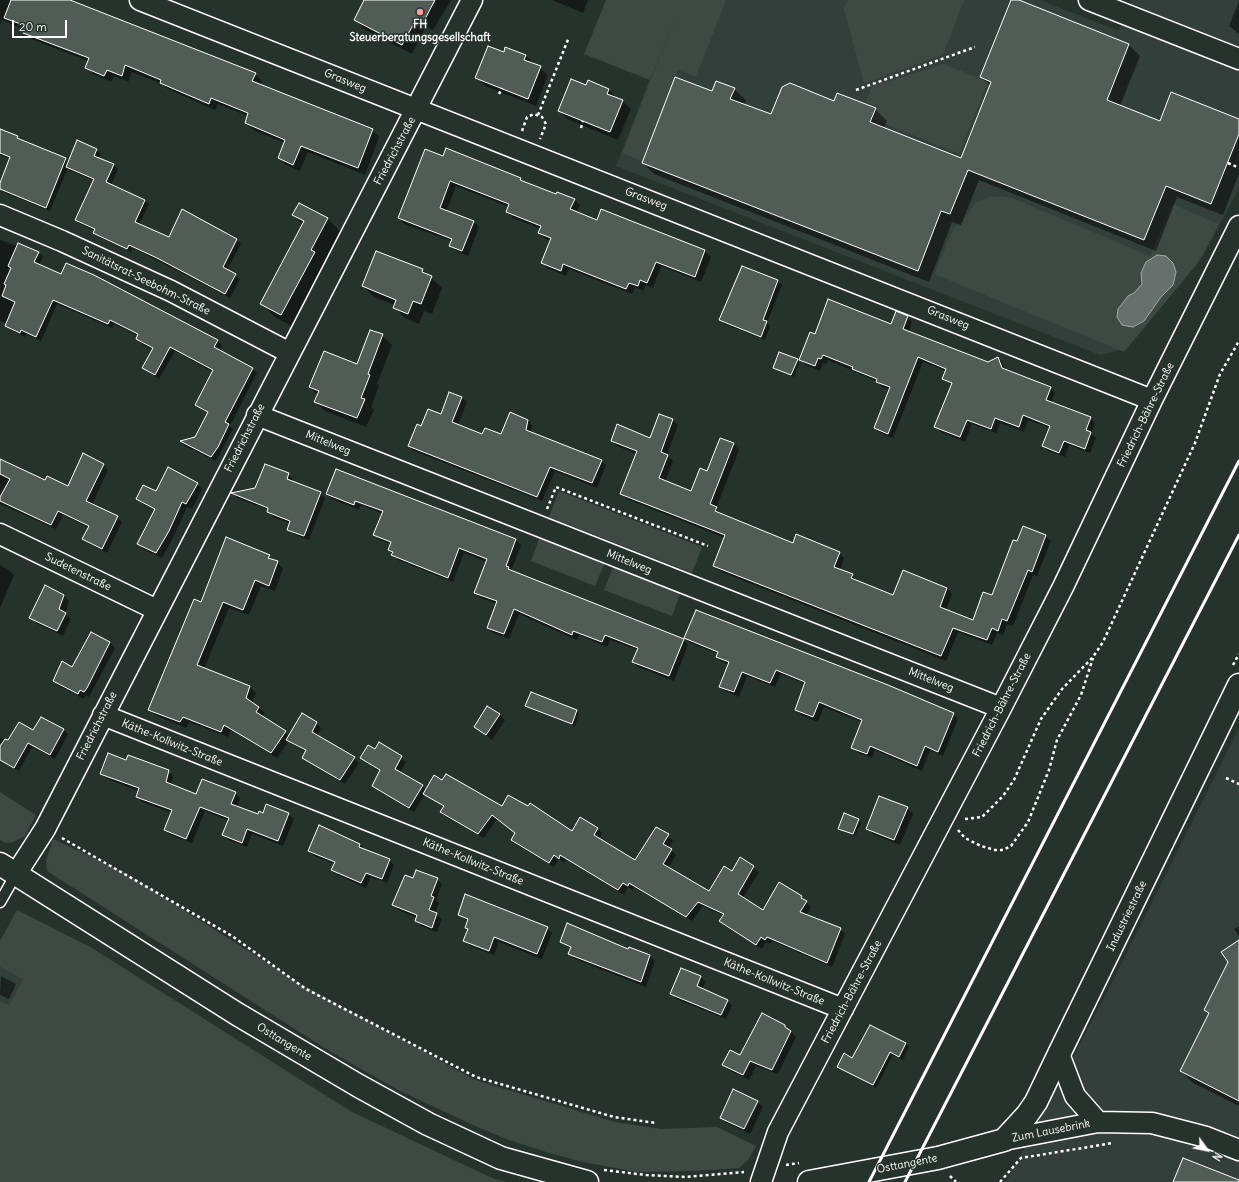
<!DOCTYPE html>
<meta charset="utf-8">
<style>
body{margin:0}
#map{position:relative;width:1239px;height:1182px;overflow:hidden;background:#26332d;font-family:Delius,sans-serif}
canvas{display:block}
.north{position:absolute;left:1187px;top:1130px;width:40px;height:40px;-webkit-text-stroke:3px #26332d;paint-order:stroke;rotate:123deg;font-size:11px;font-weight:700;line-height:16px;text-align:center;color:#fff}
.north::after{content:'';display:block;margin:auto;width:14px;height:18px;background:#fff;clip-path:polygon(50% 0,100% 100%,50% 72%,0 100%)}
.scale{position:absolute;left:12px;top:20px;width:55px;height:18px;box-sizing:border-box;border:2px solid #fff;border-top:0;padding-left:5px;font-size:12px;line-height:14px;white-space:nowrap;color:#fff;-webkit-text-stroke:3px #26332d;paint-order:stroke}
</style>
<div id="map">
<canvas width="1239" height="1182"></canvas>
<div class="north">N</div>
<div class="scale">20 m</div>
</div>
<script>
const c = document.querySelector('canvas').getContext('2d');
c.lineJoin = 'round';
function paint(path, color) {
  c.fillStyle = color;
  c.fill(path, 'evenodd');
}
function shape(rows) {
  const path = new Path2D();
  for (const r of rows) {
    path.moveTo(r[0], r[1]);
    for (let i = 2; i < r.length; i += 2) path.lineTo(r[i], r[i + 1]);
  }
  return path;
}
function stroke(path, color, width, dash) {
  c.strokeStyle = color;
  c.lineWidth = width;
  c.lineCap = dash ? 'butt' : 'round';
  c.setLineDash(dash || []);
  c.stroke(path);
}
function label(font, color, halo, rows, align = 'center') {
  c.font = font + ' Delius,sans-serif';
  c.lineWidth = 3;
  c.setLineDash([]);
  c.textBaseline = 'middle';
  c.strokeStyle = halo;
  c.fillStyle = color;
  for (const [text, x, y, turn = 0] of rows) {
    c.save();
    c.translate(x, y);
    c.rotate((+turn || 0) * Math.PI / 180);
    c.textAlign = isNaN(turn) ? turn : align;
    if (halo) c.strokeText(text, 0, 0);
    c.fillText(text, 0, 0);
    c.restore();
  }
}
paint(shape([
 [681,0,1040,0,1119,31,1131,0,1239,0,1239,188,1203,256,1128,346,1117,351,1100,355,616,166],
 [1239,728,1239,1182,1006,1182,1111,985],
 [0,967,23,979,9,1005,0,1001]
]), '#333f3a');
paint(shape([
 [606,0,726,0,696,77,678,70,642,161,622,153,677,13,650,80,584,54],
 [848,0,964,0,943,55,864,83,844,9],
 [944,64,988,82,959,154,873,119,878,107,866,102,872,86],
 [1002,196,1012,198,1150,256,1172,204,1219,224,1197,264,1124,352,934,274,954,227,960,224,976,203,989,197],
 [559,491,702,547,692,573,549,517],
 [540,536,605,562,595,586,531,561],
 [614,565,681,591,672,616,604,590],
 [0,792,36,815,25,836,13,842,6,843,0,840],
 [53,839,122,871,294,980,475,1080,615,1122,661,1129,717,1127,756,1146,748,1160,739,1168,695,1171,638,1172,583,1162,546,1152,509,1140,473,1125,400,1091,331,1052,47,871,46,861],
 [17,910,92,948,350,1111,492,1178,506,1182,0,1182,0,1001,9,1005,23,979,0,967,0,941]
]), '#3e4944');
const water = shape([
 [1157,255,1166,256,1173,263,1176,272,1173,285,1161,297,1144,321,1133,327,1122,325,1117,317,1118,309,1128,296,1134,293,1142,284,1141,273,1146,262,1157,255]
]);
paint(water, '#67706c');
stroke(water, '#a4a9a7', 1);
paint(shape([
 [0,0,68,0,255,74,262,81,260,86,372,130,379,137,365,175,308,152,300,171,286,165,279,158,285,143,253,130,246,123,248,116,218,104,215,110,168,89,162,84,132,72,128,82,114,76,111,82,93,74,86,67,88,61,31,39,24,33,26,30,2,20,0,25],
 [365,0,451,0,433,30,426,26,412,54,364,29,355,19],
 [552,0,588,0,583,13],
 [1012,0,1016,0,1128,44,1140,56,1120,106,1160,122,1239,120,1239,174,1223,215,1177,197,1156,251,979,180,961,225,952,222,929,282,654,174,643,163,712,93,734,89,746,100,744,105,771,116,835,102,875,109,887,121,884,128,962,159,991,86,981,77],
 [1239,1,1239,34,1229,26],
 [506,48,526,56,548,75,536,106,485,86,477,78,504,53],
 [586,86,609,89,616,98,622,101,631,109,618,140,567,119,559,111],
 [0,131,66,159,69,163,78,142,97,150,101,154,98,159,114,165,118,169,111,185,145,201,149,204,139,225,169,239,183,210,237,240,241,244,227,270,240,279,230,298,133,248,131,252,99,237,95,233,96,231,80,224,76,220,95,181,71,171,68,168,50,211,3,192,0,186,11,159,0,155],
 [446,149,521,179,525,183,557,196,574,199,580,205,576,213,597,221,601,211,705,251,711,257,701,282,661,266,653,288,646,285,643,291,635,287,632,294,569,269,566,276,547,268,542,262,551,241,544,238,539,233,541,229,513,218,507,212,509,207,456,186,446,212,473,221,479,227,468,256,456,251,450,246,452,241,404,224,399,218,443,157],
 [293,215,327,218,341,232,325,263,328,267,295,328,275,317,261,303,303,225],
 [0,240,38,253,43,257,39,265,218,341,222,345,219,351,253,369,257,373,230,426,233,429,216,461,185,446,181,442,196,438,208,413,196,404,213,372,175,351,159,379,143,368,153,350,142,344,137,339,138,336,114,324,112,328,57,304,41,341,26,334,25,337,11,330,6,326,7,324,0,321],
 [743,267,778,281,782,285,767,323,770,326,765,340,724,324,720,320],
 [423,270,442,288,432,314,424,311,419,324,405,318,394,307,395,305,374,297,363,286],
 [907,317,912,322,909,332,988,364,998,358,1003,363,1005,370,1050,388,1055,393,1051,403,1090,418,1095,423,1091,434,1096,438,1090,453,1069,445,1065,457,1048,451,1043,446,1050,428,1028,420,1024,432,1000,423,996,433,972,424,965,442,941,432,936,427,952,385,943,378,946,371,923,362,893,438,880,433,875,428,890,390,882,387,876,381,828,360,826,364,823,363,820,371,806,365,800,360,815,335,891,325],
 [382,335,392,345,377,384,379,386,371,407,374,410,366,427,325,411,315,401,318,395,310,387,357,366],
 [797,360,799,363,794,377,774,368],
 [462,398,467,402,458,425,483,435,501,436,528,420,532,425,531,433,601,461,606,465,597,488,555,471,542,501,414,451,409,446,421,427,441,415],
 [672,420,678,425,667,455,673,461,665,482,692,492,708,472,721,439,734,444,739,450,716,508,721,515,794,544,839,553,844,558,840,570,852,575,857,582,894,596,903,571,947,589,952,594,946,610,973,621,992,596,1017,543,1045,536,1051,541,1037,576,1033,575,1013,626,1007,624,1003,635,997,633,992,645,958,632,946,661,719,571,714,566,725,538,627,499,621,494,637,454,617,446,612,441,651,439],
 [103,464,108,470,92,505,117,517,122,522,107,553,89,544,84,539,89,528,63,515,56,529,0,504,0,470,68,487],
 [288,474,293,479,292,482,320,493,325,498,309,540,294,534,289,529,291,524,273,517,268,512,269,510,237,498,233,493,256,489],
 [197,484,202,489,192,509,187,507,174,536,162,558,143,549,138,543,156,510,143,504,138,499],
 [327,494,516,540,521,545,511,571,683,639,688,645,674,681,638,667,633,662,638,650,610,640,607,647,579,635,577,640,519,614,509,639,493,633,488,628,497,604,481,598,476,593,487,562,464,553,453,582,398,560,389,550,391,544,380,540,374,535,383,514,361,505,359,510,332,499],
 [269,556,283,568,275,591,261,586,249,615,229,608,204,669,250,687,256,693,252,703,265,713,262,717,289,736,302,715,316,723,321,728,317,736,354,758,359,763,345,784,308,762,303,758,306,752,288,742,277,758,231,730,228,737,189,722,186,728,155,715,149,709,201,603],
 [0,565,9,570,14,575,0,608],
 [64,596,69,601,65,613,71,619,63,636,36,623,31,617],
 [685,638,954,714,958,719,943,756,930,750,922,771,875,750,872,758,858,753,853,748,862,722,824,707,818,722,801,715,796,710,806,684,781,674,775,687,747,676,739,697,725,691,721,686,729,665,722,662,717,657,718,654,690,643],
 [110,642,115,648,89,697,86,695,84,699,59,686,54,681],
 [531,693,577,711,579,713,575,726,529,708,526,705],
 [499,714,505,720,492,740,475,727],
 [63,730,68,734,55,759,32,747,19,771,0,760,0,738,9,742,34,731],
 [375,750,401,757,406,762,400,773,427,790,502,807,573,832,597,828,602,833,599,839,635,861,656,828,673,840,669,848,676,855,668,868,710,893,732,872,740,859,759,872,743,898,763,911,801,897,811,907,806,916,840,929,845,934,832,967,772,941,770,944,766,942,762,949,725,926,720,921,724,916,703,906,692,921,634,887,633,890,628,887,624,895,566,859,564,863,559,859,554,867,517,845,512,840,516,834,497,819,484,838,446,817,441,812,444,807,425,794,414,812,379,791,374,786,380,772,361,758],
 [126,761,168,771,173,776,171,785,196,795,235,793,240,798,237,807,259,815,264,814,267,805,289,814,294,819,283,846,252,834,247,847,228,840,223,835,229,821,205,811,192,843,170,835,165,830,172,813,142,802,137,797,139,791,107,779,102,774],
 [907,808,913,814,900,845,873,834,867,828],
 [858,820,861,823,855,836,839,828],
 [360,844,364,849,389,860,394,865,387,883,371,877,366,888,338,875,333,870,335,864,314,856,309,851],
 [437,879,442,884,436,900,439,903,435,913,442,919,437,932,421,926,416,921,417,918,398,910,393,905],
 [459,915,547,928,552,933,542,959,499,942,494,955,470,946,465,940,469,930,466,927,468,921],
 [1239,926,1239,936,1234,929],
 [1239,941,1239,1106,1193,1083,1181,1071,1209,1014,1205,1010],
 [561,942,629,950,630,948,650,956,655,961,646,987,575,959,569,954,571,949],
 [682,969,701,977,706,982,702,989,727,1001,732,1005,726,1019,676,999,672,994],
 [1,976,16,984,9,999,0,995],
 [785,1026,796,1037,778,1074,756,1066,749,1080,729,1070,723,1065,741,1056],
 [906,1043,909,1047,903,1060,893,1055,876,1088,838,1067,853,1059],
 [757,1102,763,1107,750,1134,727,1123,721,1117]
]), '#0007');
const building = shape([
 [11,0,70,0,256,73,252,81,373,129,358,168,301,146,293,165,278,158,285,140,245,123,248,113,211,98,209,104,160,83,161,80,125,65,122,76,107,70,104,76,85,68,89,58,23,33,26,26,4,18,11,0],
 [364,0,435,0,424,21,417,18,402,45,354,20,364,0],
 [1011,0,1019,0,1129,44,1107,100,1160,121,1171,92,1239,119,1239,134,1211,204,1166,186,1144,240,968,170,950,214,941,211,918,271,642,163,675,77,712,91,716,81,735,88,730,99,771,114,782,87,790,83,834,101,837,93,876,108,870,122,961,158,991,82,980,77,1011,0],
 [488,46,504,52,505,47,526,55,524,60,541,66,528,99,475,78,488,46],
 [571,79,586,85,588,80,609,89,607,94,623,100,610,132,558,111,571,79],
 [0,129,18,136,17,138,66,158,46,208,0,189,0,183,10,157,0,153,0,129],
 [77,140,97,149,94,156,114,164,106,182,145,200,135,222,169,237,182,209,237,239,223,267,236,274,225,294,157,258,129,245,127,249,93,233,95,229,75,220,94,179,66,167,77,140],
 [446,148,521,178,520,180,556,194,557,192,575,199,570,209,597,220,601,209,705,250,695,277,656,262,647,283,640,280,638,286,629,283,626,289,563,264,561,271,541,263,551,238,538,233,541,226,506,212,509,204,450,181,440,208,474,221,462,251,449,246,452,239,398,218,425,149,443,156,446,148],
 [299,203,328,218,311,250,315,252,281,315,260,304,304,221,292,215,299,203],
 [18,243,39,252,34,262,61,274,66,263,94,275,218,340,214,347,253,368,225,422,229,424,218,447,211,457,180,441,195,437,208,412,195,405,213,370,170,347,155,375,142,368,153,348,136,339,138,334,110,320,108,324,53,300,36,337,21,330,20,333,5,326,15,302,2,296,6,285,4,284,11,268,8,266,18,243],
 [376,251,423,269,422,272,432,276,421,304,413,301,408,314,393,308,396,300,362,286,376,251],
 [742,266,778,280,763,320,767,321,761,337,719,320,742,266],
 [828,299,891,324,896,311,908,316,903,329,988,362,998,357,1002,368,1051,387,1046,400,1091,417,1086,430,1091,432,1085,449,1064,441,1059,453,1042,446,1050,426,1023,415,1019,427,995,418,991,429,967,420,960,437,934,427,952,383,942,379,946,369,918,357,888,434,874,428,890,387,876,382,877,379,852,369,853,367,823,355,821,359,818,358,815,366,799,360,810,332,815,334,828,299],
 [370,330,383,334,368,374,370,375,361,398,365,399,357,418,314,402,319,391,309,387,324,351,357,364,370,330],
 [779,352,798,359,791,375,773,368,779,352],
 [449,392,462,397,452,422,482,434,485,428,501,434,510,412,528,420,526,430,602,460,592,483,550,467,537,497,408,446,417,424,421,426,428,409,441,414,449,392],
 [659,414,673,419,661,452,668,455,659,478,691,491,700,468,707,471,720,438,734,443,710,504,717,507,715,511,793,543,796,534,840,552,834,567,853,574,851,578,893,595,903,570,947,588,940,607,973,620,983,592,992,595,1013,540,1017,541,1023,526,1046,535,1032,572,1028,570,1007,621,1002,619,998,631,992,628,987,640,953,628,941,656,713,566,725,535,620,494,637,451,611,441,617,424,650,438,659,414],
 [83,453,104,464,86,501,118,516,102,549,82,539,89,526,58,511,51,525,0,501,0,497,10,479,0,474,0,459,45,480,47,476,68,486,83,453],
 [265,464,289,473,287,479,321,492,304,536,287,530,290,521,267,512,268,508,231,493,255,488,265,464],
 [168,467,198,483,186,504,182,502,169,531,156,553,137,544,155,509,136,499,143,485,156,491,168,467],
 [336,469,516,539,506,566,509,567,508,569,684,639,669,676,632,662,638,648,605,635,602,642,573,631,572,635,514,609,504,634,487,628,497,601,474,593,487,559,459,548,448,578,391,555,393,552,388,550,391,542,373,535,383,511,355,501,354,505,326,494,336,469],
 [226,537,270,555,268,558,278,561,269,586,255,580,243,610,223,602,197,665,250,686,246,698,259,707,256,712,286,731,271,753,224,725,221,732,183,717,180,722,148,710,194,599,201,602,226,537],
 [45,585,64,595,59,609,66,613,57,631,29,618,45,585],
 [696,610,888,685,954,713,938,752,925,746,917,766,870,746,867,754,851,748,862,720,819,702,813,717,795,710,805,682,776,670,770,683,742,672,734,692,719,687,729,662,716,657,718,652,684,638,696,610],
 [91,632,110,642,87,688,84,692,80,690,78,694,53,681,62,661,72,667,91,632],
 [531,692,577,710,572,724,525,706,531,692],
 [487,706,500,714,486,735,474,727,487,706],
 [302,713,317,722,312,732,355,757,340,780,302,758,306,750,286,740,302,713],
 [41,717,64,729,50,755,28,743,14,768,0,760,0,746,5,739,8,740,19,722,33,730,41,717],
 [379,742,402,756,395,769,423,785,409,808,372,786,380,770,360,758,368,745,375,749,379,742],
 [108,753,126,760,128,755,169,770,166,782,196,794,202,779,236,792,231,804,258,814,259,811,263,813,266,804,289,813,278,841,247,829,242,843,222,835,229,818,200,807,186,839,164,830,172,810,136,797,139,788,100,774,108,753],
 [446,774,502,806,508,795,528,806,530,803,572,831,580,817,598,828,594,835,635,860,656,827,669,834,663,844,672,849,663,864,709,891,724,866,732,871,740,857,754,866,738,894,763,910,779,882,802,896,801,898,807,901,800,912,841,928,827,963,767,937,765,940,761,937,756,945,719,921,724,914,698,902,686,917,629,883,628,886,623,883,618,890,560,855,559,859,554,855,549,863,511,840,515,833,492,815,478,834,440,812,444,806,423,794,434,775,442,780,446,774],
 [879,796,908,807,894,840,866,829,879,796],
 [844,813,859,819,853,834,838,829,844,813],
 [319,825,360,844,359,847,390,859,382,879,366,873,361,883,331,870,335,862,308,851,319,825],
 [416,870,438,878,431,896,434,897,429,910,437,913,432,928,415,921,417,915,392,905,405,875,413,878,416,870],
 [465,894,548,927,537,954,494,937,489,951,463,941,468,929,465,928,468,919,458,915,465,894],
 [567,923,628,949,629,947,650,955,641,982,568,954,571,947,560,942,567,923],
 [1239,940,1239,1101,1180,1071,1209,1013,1204,1010,1228,962,1221,952,1239,940],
 [681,968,701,976,697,986,728,1000,721,1015,670,994,681,968],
 [762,1013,785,1025,785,1027,791,1031,772,1070,750,1061,743,1075,722,1065,730,1050,740,1055,762,1013],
 [870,1025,906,1043,899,1057,890,1052,873,1085,837,1067,844,1053,852,1058,870,1025],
 [733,1089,758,1101,744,1129,720,1118,733,1089],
 [1183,1158,1239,1180,1239,1182,1173,1182,1183,1158]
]);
paint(building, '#515c57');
stroke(building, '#fff', 1);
const service = shape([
 [0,902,16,874]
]);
const minor = shape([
 [140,0,1152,400],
 [1089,0,1239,59],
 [0,215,62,241,171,291,290,353],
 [257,415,1001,708],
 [0,534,157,610],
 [103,715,843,1009],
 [16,874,45,829,472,0],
 [1059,1054,1075,1096,1098,1122],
 [1004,1140,1098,1122,1152,1123,1206,1137,1239,1150],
 [761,1182,778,1132,1001,708,1063,587,1152,400,1239,226]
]);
const tertiary = shape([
 [0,864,237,1014,359,1086,428,1124,501,1158,587,1182],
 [809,1182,938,1158,1004,1140,1027,1115,1036,1102,1059,1054,1239,685]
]);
stroke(service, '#fff', 13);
stroke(minor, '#fff', 23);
stroke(tertiary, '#fff', 25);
stroke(shape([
 [856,90,975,47],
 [499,94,502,88],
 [538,115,569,37],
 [581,128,583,121],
 [522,131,527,117,534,114,542,117,546,124,540,139],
 [1228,163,1239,168],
 [547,509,556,487,708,546],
 [1233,665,1239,654],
 [1226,778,1239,784],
 [965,819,982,817,1003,796,1014,780,1041,719,1062,689,1093,657,1103,642,1195,443,1220,374,1239,341],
 [958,830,965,838,981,846,995,850,1003,850,1011,846,1028,822,1049,770,1057,740,1081,695,1093,658],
 [62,838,232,936,306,989,476,1077,614,1117,656,1123],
 [786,1165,799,1163],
 [604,1170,646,1175,686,1177,744,1172],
 [950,1176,956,1182],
 [1000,1182,1021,1158,1113,1143]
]), '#fff', 2.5, [3, 3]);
stroke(service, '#26332d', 10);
stroke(minor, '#26332d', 20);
stroke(tertiary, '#26332d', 22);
stroke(shape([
 [869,1182,1239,461],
 [905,1182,1239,535]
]), '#fff', 3);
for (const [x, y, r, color] of [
 [420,12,4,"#ff9aa2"]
]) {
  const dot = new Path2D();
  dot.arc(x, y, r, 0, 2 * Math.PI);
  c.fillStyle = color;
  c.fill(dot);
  stroke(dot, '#26332d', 1.5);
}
label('bold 11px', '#fff', '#26332d', [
 ["FH",420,25],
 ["Steuerberatungsgesellschaft",420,38]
]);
label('11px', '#fff', '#26332d', [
 ["Grasweg",345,81,22],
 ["Friedrichstraße",395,151,-62],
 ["Grasweg",646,199,21],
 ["Sanitätsrat-Seebohm-Straße",146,281,26],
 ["Grasweg",948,318,22],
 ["Friedrich-Bähre-Straße",1146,415,-64],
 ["Friedrichstraße",245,438,-63],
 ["Mittelweg",328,443,22],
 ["Mittelweg",629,562,22],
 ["Sudetenstraße",78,572,26],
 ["Mittelweg",931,680,22],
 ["Friedrich-Bähre-Straße",1002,705,-63],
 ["Friedrichstraße",97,726,-63],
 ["Käthe-Kollwitz-Straße",172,743,22],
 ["Käthe-Kollwitz-Straße",473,862,22],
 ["Industriestraße",1127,916,-64],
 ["Käthe-Kollwitz-Straße",774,982,22],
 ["Friedrich-Bähre-Straße",852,992,-62],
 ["Osttangente",284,1042,31],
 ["Zum Lausebrink",1051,1131,-11],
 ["Osttangente",907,1164,-11]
]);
</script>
